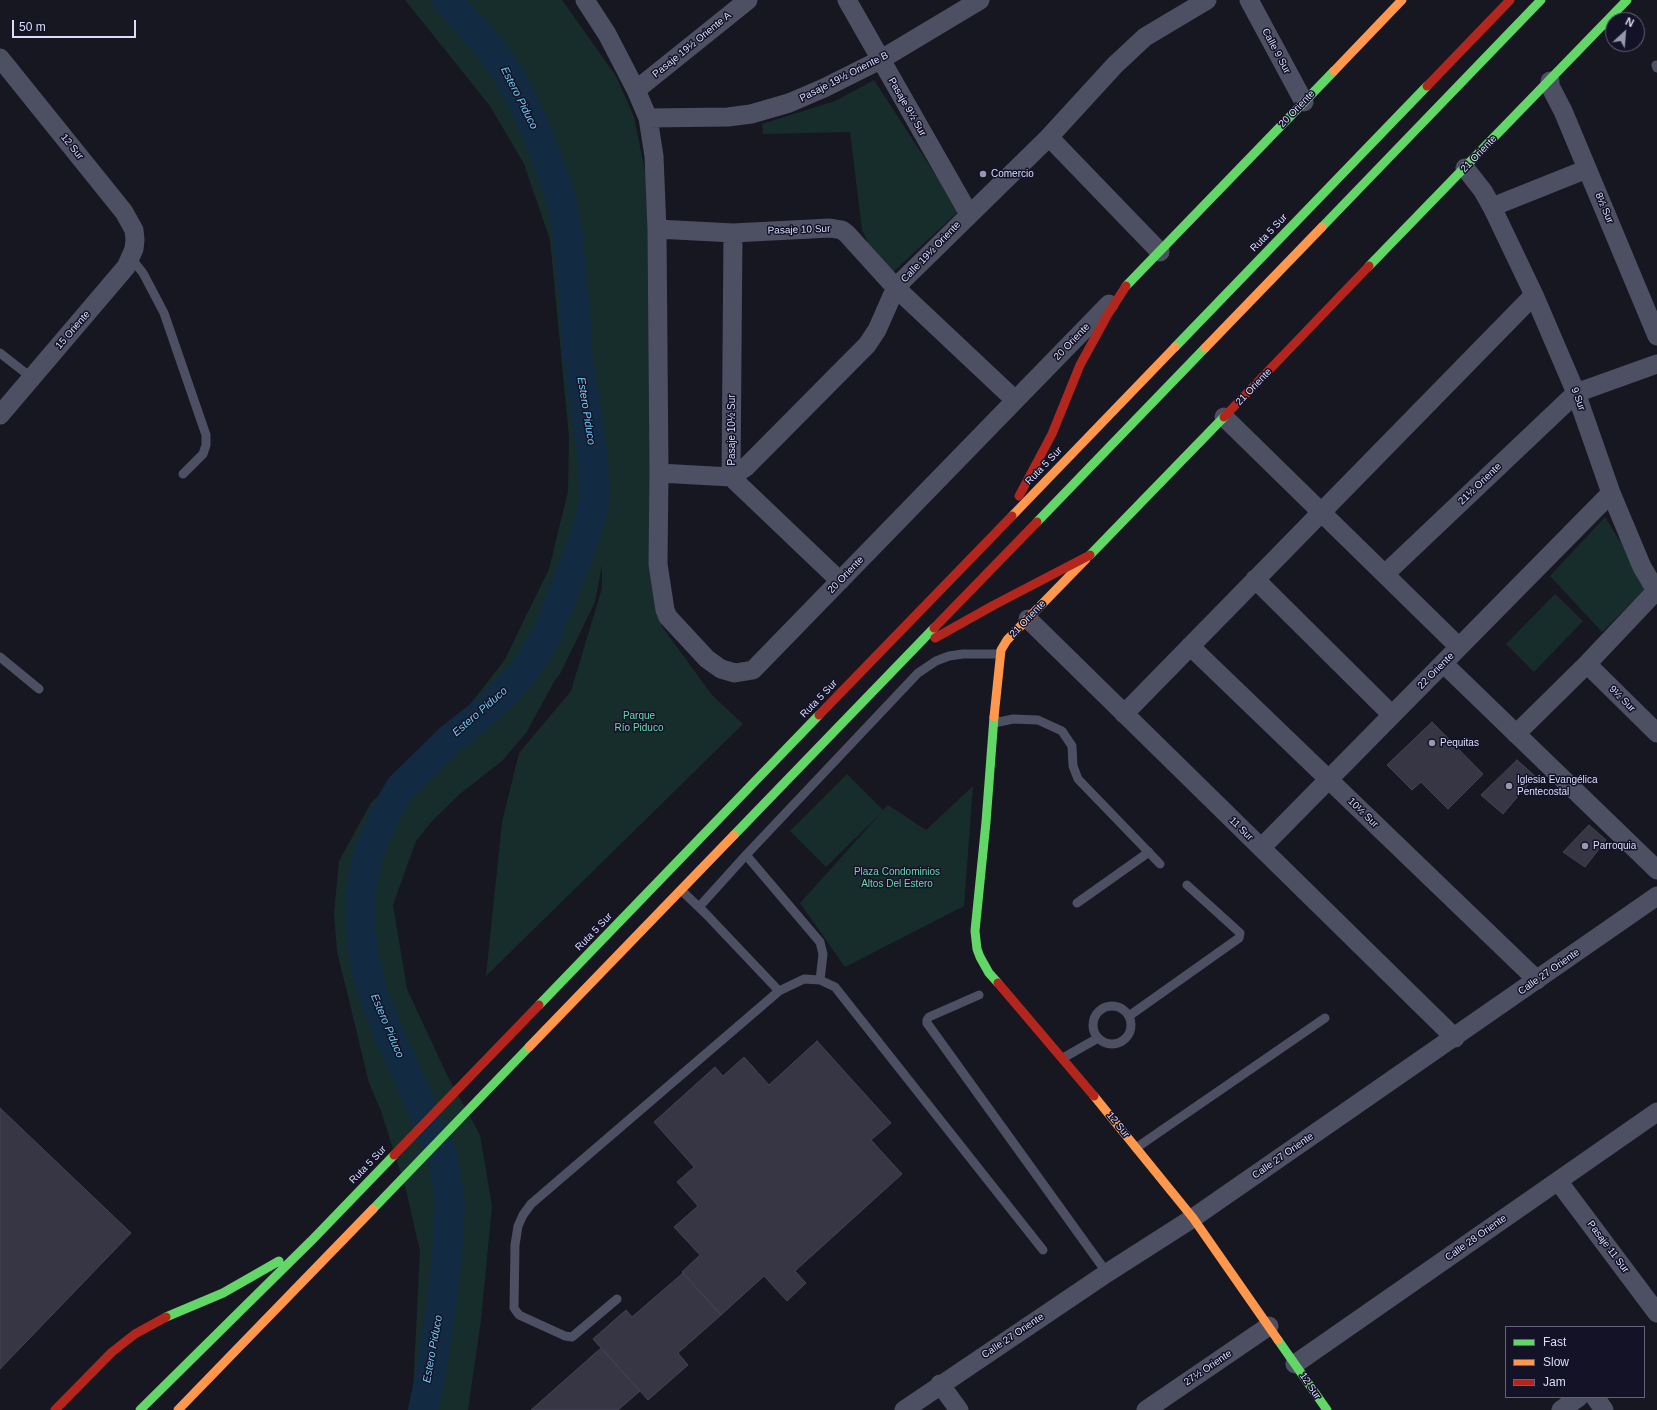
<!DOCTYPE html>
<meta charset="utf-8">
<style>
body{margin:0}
#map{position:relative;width:1657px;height:1410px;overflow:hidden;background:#171722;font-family:Helvetica,sans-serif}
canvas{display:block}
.legend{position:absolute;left:1505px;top:1326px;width:140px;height:72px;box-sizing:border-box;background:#131227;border:1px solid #63637c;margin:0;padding:5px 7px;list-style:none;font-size:12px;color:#dcddfc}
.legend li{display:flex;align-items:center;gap:8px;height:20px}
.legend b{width:20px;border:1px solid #63637c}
.north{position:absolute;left:1605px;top:12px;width:40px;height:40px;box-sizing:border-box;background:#131227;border:1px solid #63637c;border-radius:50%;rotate:26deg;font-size:11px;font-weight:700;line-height:16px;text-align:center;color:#dcddfc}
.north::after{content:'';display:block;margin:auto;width:14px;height:18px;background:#9798b0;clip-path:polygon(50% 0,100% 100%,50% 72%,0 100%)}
.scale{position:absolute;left:12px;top:20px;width:124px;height:18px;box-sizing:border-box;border:2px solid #dcddfc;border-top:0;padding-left:5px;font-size:12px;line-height:14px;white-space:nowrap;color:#dcddfc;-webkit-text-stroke:3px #131227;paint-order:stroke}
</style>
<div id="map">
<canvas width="1657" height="1410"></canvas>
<ul class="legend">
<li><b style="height:5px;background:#63d668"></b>Fast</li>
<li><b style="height:5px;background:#ff974d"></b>Slow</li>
<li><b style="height:5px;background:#b3261e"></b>Jam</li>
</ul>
<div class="north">N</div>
<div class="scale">50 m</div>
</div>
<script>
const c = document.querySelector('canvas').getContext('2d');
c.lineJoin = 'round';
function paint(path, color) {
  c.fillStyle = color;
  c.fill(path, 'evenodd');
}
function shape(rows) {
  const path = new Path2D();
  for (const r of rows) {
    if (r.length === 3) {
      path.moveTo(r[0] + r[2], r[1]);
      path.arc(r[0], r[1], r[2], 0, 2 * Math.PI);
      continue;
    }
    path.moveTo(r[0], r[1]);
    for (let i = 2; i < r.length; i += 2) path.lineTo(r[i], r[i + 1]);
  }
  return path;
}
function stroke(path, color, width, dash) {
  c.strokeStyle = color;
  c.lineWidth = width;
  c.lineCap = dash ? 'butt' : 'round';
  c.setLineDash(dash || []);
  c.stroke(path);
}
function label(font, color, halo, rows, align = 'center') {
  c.font = font + ' Helvetica,sans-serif';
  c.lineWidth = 3;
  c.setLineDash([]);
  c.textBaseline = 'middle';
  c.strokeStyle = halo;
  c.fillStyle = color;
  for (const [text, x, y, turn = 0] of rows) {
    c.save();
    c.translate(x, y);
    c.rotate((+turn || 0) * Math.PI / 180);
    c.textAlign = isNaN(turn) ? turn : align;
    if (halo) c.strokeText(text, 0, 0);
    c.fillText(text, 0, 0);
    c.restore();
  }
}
paint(shape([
 [405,0,562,0,616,76,634,117,655,221,651,558,656,613,663,628,712,695,743,724,486,976,502,822,519,753,571,691,602,588,602,565,595,602,560,674,555,680,526,733,502,761,461,793,433,820,416,841,393,905,407,989,446,1073,480,1135,492,1206,481,1320,468,1410,412,1410,420,1251,405,1186,381,1111,369,1083,337,951,334,913,339,861,371,803,398,775,457,721,504,661,549,569,568,491,569,437,550,240,524,164,490,106],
 [874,80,959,211,893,272,876,259,862,230,850,132,763,134,762,124,835,101],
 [1605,517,1648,587,1602,632,1550,576],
 [1555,594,1583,621,1534,672,1506,644],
 [847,774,883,810,888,805,926,830,973,786,964,906,845,967,800,903,882,812,826,867,790,831]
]), '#162d2b');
stroke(shape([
 [423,1410,431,1373,443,1294,448,1244,450,1204,444,1161,408,1076,386,1028,372,992,364,955,360,922,361,891,369,851,384,817,400,788,450,739,488,709,522,674,546,637,583,542,595,501,593,460,577,352,575,308,567,230,561,199,540,140,524,104,508,74,491,49,447,0]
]), '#122b43', 30);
const building = shape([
 [1432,722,1483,774,1448,809,1421,782,1412,790,1387,765,1432,722],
 [1517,760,1535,776,1503,814,1481,795,1517,760],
 [1589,825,1606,840,1585,867,1563,852,1589,825],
 [817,1041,891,1123,871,1140,902,1174,795,1271,806,1283,787,1301,764,1276,721,1315,682,1272,700,1255,674,1227,698,1206,677,1182,694,1167,654,1122,715,1067,723,1076,744,1057,769,1085,817,1041],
 [0,1108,131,1233,0,1369,0,1108],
 [683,1273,721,1315,678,1353,688,1365,648,1400,593,1339,626,1310,632,1317,683,1273],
 [601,1348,640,1391,618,1410,531,1410,601,1348]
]);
paint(building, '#363644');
stroke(building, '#434355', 1);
stroke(shape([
 [1656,65,1657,68],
 [131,258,143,273,164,313,206,435,206,445,203,454,183,474],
 [0,353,32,378],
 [0,657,39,689],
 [994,723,1013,719,1038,720,1062,731,1072,746,1073,766,1078,779,1160,864],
 [746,855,820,942,823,954,820,980],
 [681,890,706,914,779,991],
 [1077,903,1149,852],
 [699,907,746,855,918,673,936,661,949,656,963,654,1000,654],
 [979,995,929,1017,927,1020,927,1023,1107,1273],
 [1112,1025,19],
 [1129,1016,1239,938,1240,933,1187,885],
 [1063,1058,1098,1038],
 [1136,1148,1325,1018],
 [617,1299,572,1337,565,1336,519,1315,514,1308,515,1245,518,1226,523,1215,531,1204,779,991,804,979,820,980,835,987,1043,1250]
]), '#4d4f62', 9);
stroke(shape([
 [585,0,607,34,636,90,648,118,654,156,657,229,659,473,658,564,665,610,668,617,707,659,721,669,735,673,753,670,1109,304],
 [847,0,969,214],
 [1249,0,1304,102],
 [0,58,124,212,134,230,135,240,134,249,126,267,0,415],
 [1550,81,1550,86,1563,111,1657,336],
 [636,90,748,0],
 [648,118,728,117,751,114,789,103,824,88,880,60,980,0],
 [1049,137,1160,252],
 [1465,168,1483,191,1492,207,1534,295,1576,393,1611,493,1642,567,1657,592],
 [1492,207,1587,169],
 [657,229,733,233,830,228,842,230,847,234,896,288,1015,400],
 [733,233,731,477,840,581],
 [1224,417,1459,647],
 [659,473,731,477,746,467,867,345,877,330,892,296,903,280,1049,137,1115,65,1145,37,1207,0],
 [1385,574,1576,393,1657,364],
 [1255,579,1392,715],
 [1028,619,1455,1038],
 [1190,646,1537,980],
 [1443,663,1657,870],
 [1587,664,1657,733],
 [1124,714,1534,295],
 [1516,734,1587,664,1656,591],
 [1261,848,1611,493],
 [1558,1181,1657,1313],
 [1295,1364,1657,1112],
 [940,1384,959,1410],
 [1595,1397,1604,1410],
 [904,1410,1107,1273,1193,1218,1657,896],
 [1146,1410,1269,1326],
 [1561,1410,1579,1397]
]), '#4d4f62', 19);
stroke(shape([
 [1322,227,1541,0],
 [1369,266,1627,0],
 [1126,286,1334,71],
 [1175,347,1427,86],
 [1037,522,1205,348],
 [1090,555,1224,417],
 [994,717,986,822,975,931,977,949,980,957,989,973,998,983],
 [734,835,934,628],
 [539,1005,819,715],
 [373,1209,529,1047],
 [166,1317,223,1293,279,1261],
 [1278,1340,1327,1410],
 [140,1410,311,1241,394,1155]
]), '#63d668', 9);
stroke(shape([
 [1334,71,1402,0],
 [1205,348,1322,227],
 [1012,516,1175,347],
 [994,717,1001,650,1007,640,1086,559],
 [529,1047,734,835],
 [1094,1096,1193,1218,1278,1340],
 [178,1410,373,1209]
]), '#ff974d', 9);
stroke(shape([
 [1427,86,1510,0],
 [1224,417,1369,266],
 [1019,496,1052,434,1080,365,1108,314,1126,286],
 [934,628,1037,522],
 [935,638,994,605,1090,555],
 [819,715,1012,516],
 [998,983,1094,1096],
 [394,1155,539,1005],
 [55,1410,112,1352,135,1334,166,1317]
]), '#b3261e', 9);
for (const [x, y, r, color] of [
 [983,174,4,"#9798b0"],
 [1432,743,4,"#9798b0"],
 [1509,786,4,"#9798b0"],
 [1585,846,4,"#9798b0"]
]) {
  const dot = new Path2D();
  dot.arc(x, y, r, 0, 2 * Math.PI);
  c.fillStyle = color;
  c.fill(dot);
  stroke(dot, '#131227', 1.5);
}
label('10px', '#dcddfc', '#131227', [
 ["Pasaje 19½ Oriente A",692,45,-39],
 ["Calle 9 Sur",1276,51,62],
 ["Pasaje 19½ Oriente B",844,77,-27],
 ["Pasaje 9½ Sur",907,107,60],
 ["20 Oriente",1297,109,-46],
 ["12 Sur",72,147,51],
 ["21 Oriente",1479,154,-46],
 ["8½ Sur",1604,208,67],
 ["Pasaje 10 Sur",799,230,-2],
 ["Ruta 5 Sur",1269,233,-46],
 ["Calle 19½ Oriente",931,252,-46],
 ["15 Oriente",73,330,-49],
 ["20 Oriente",1072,342,-46],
 ["21 Oriente",1254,387,-46],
 ["9 Sur",1578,399,70],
 ["Pasaje 10½ Sur",732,430,-90],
 ["Ruta 5 Sur",1044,466,-46],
 ["21½ Oriente",1480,484,-44],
 ["20 Oriente",846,575,-46],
 ["21 Oriente",1028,619,-46],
 ["22 Oriente",1436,671,-45],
 ["Ruta 5 Sur",819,699,-46],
 ["9½ Sur",1622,699,45],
 ["10½ Sur",1363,813,44],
 ["11 Sur",1241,829,44],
 ["Ruta 5 Sur",594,932,-46],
 ["Calle 27 Oriente",1549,972,-35],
 ["12 Sur",1118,1125,51],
 ["Calle 27 Oriente",1283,1156,-35],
 ["Ruta 5 Sur",368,1165,-46],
 ["Calle 28 Oriente",1476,1238,-35],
 ["Pasaje 11 Sur",1608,1247,53],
 ["Calle 27 Oriente",1013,1336,-34],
 ["27½ Oriente",1208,1368,-34],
 ["12 Sur",1310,1386,56]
]);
label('10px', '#dcddfc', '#131227', [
 ["Comercio",991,174],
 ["Pequitas",1440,743],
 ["Iglesia Evangélica",1517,780],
 ["Pentecostal",1517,792],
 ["Parroquia",1593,846]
], 'left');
label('10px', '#6dd6ac', '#131227', [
 ["Parque",639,716],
 ["Río Piduco",639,728],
 ["Plaza Condominios",897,872],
 ["Altos Del Estero",897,884]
]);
label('italic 11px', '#73cbf2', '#131227', [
 ["Estero Piduco",519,98,63],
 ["Estero Piduco",586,411,81],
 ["Estero Piduco",480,712,-41],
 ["Estero Piduco",387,1026,67],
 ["Estero Piduco",433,1349,-80]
]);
</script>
